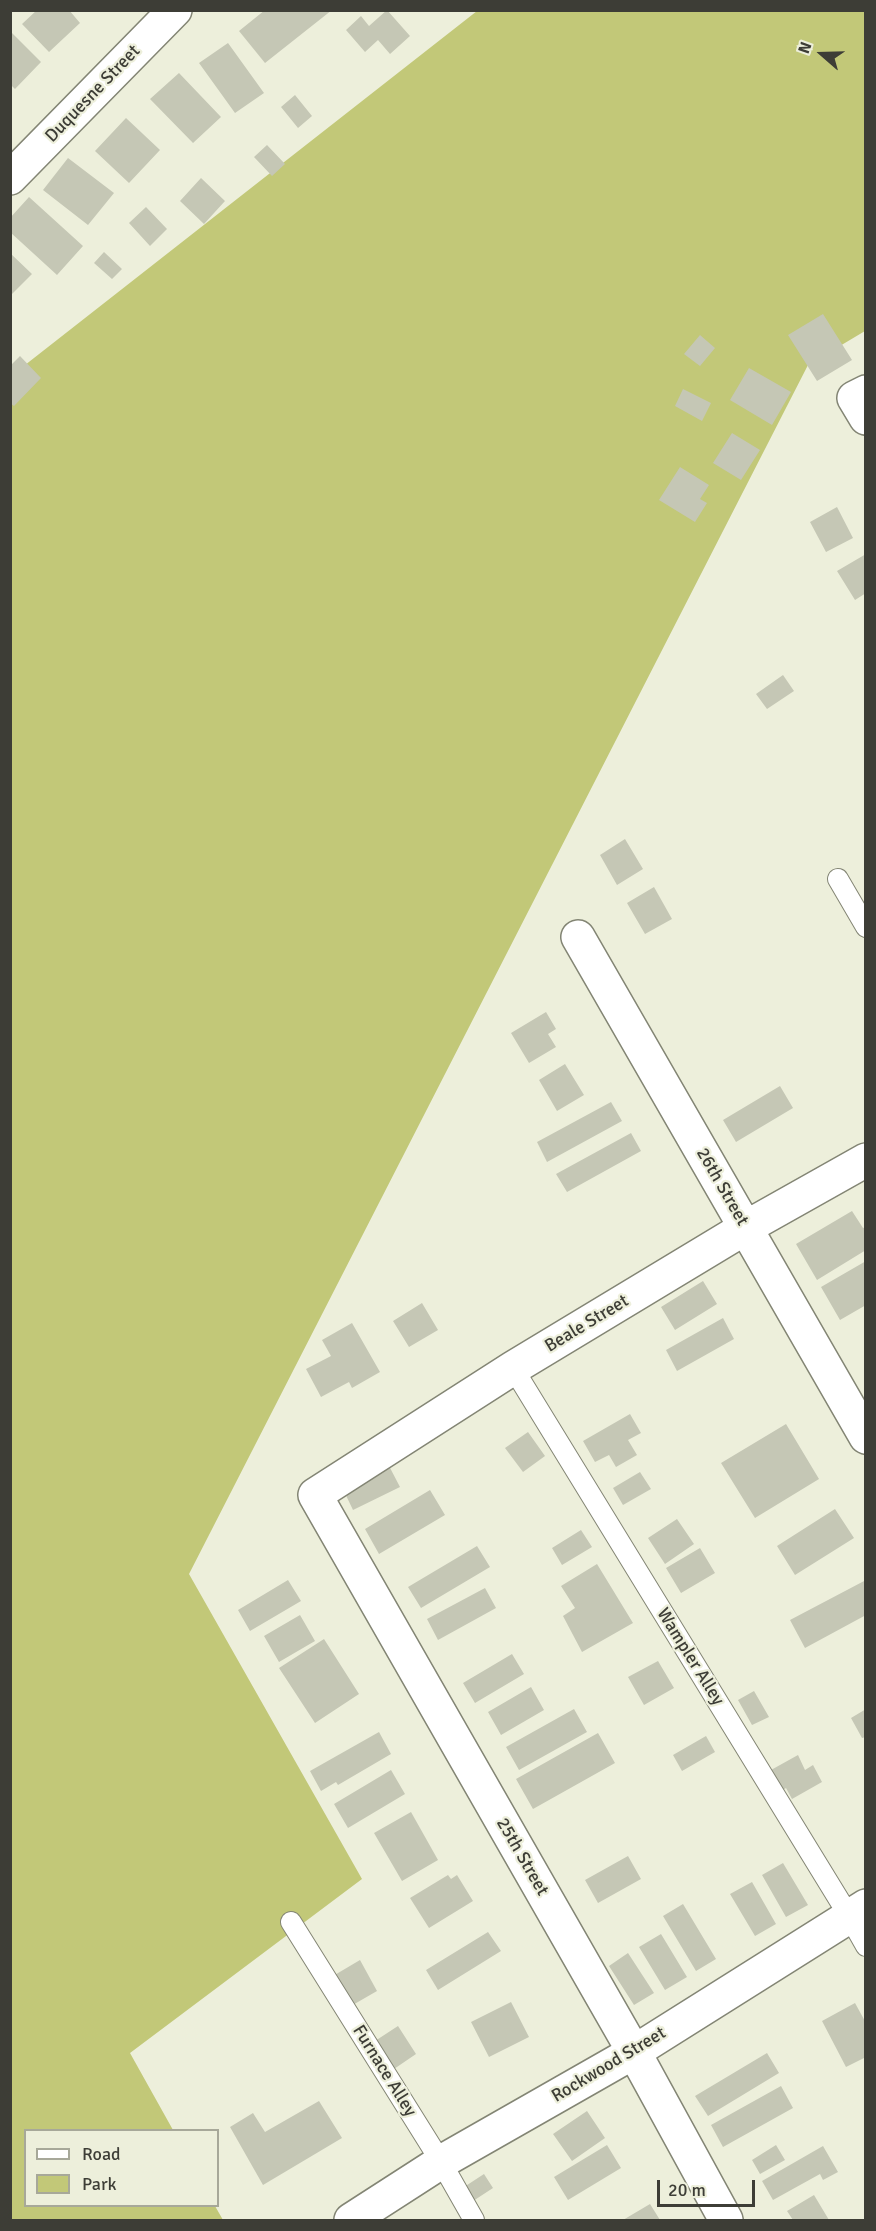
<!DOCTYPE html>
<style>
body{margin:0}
#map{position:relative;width:876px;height:2231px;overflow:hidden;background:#edefdb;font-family:Signika,sans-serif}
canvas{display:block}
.frame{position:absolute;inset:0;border:12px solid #3d3d36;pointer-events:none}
.legend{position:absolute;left:24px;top:2129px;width:195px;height:78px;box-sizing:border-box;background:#edefdb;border:2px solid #a7a899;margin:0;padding:8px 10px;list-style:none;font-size:18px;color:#3d3d36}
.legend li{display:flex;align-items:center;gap:12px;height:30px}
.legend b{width:30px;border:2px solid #a7a899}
.north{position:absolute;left:792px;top:24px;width:60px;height:60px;-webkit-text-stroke:4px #edefdb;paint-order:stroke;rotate:290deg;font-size:16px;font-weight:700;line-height:24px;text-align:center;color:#3d3d36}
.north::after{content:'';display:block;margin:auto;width:21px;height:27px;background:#3d3d36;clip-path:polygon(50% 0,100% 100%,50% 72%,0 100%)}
.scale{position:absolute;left:657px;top:2180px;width:98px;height:27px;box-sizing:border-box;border:3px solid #3d3d36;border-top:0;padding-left:8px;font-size:18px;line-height:21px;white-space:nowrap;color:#3d3d36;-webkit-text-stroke:4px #edefdb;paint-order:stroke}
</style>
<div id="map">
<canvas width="876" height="2231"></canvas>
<div class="frame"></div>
<ul class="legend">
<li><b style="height:8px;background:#fff"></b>Road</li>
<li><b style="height:16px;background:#c2c878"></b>Park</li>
</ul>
<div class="north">N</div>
<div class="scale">20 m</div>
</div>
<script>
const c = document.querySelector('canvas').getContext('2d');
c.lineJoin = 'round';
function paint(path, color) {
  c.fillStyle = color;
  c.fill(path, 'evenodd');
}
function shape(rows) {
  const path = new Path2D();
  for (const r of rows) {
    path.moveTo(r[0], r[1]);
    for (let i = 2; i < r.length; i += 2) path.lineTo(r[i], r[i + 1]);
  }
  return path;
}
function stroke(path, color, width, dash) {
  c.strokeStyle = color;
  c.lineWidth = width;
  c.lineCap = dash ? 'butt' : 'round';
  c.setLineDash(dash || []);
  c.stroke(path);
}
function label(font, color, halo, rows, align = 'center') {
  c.font = font + ' Signika,sans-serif';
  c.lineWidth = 4.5;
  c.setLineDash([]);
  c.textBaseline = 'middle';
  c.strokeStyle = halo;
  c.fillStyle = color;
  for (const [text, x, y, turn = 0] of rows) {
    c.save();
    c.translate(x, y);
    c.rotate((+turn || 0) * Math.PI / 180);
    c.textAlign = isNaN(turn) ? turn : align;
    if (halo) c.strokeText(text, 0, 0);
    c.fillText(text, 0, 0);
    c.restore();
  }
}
paint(shape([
 [477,11,865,11,865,331,808,365,189,1574,362,1879,130,2053,173,2130,26,2130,26,2206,215,2206,223,2220,11,2220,11,376]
]), '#c2c878');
paint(shape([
 [37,10,69,10,80,23,49,52,22,24],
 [265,10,332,10,265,63,239,31],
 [387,10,410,36,390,54,378,40,365,52,346,30,361,16,369,26],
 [10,31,41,62,15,89,10,84],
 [228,43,264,93,235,113,199,63],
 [179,73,221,117,193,143,150,99],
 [295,95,312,116,298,128,281,107],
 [126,118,160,150,129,183,95,151],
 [267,145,285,164,272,176,254,157],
 [68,158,114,193,88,225,43,190],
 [201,178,225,201,204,224,180,201],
 [29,197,83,246,57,275,10,232,10,218],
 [146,207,167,229,150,246,129,223],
 [104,252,122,269,112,279,94,263],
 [10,253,32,274,10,296],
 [823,314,852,360,817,381,788,335],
 [700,335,715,348,700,366,684,354],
 [20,356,41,378,14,406,10,403,10,366],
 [749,368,791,392,772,425,730,400],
 [683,389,711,403,702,421,675,406],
 [732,433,760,450,741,480,713,463],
 [680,467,709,485,700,499,707,503,695,522,659,500],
 [837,507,853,538,826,552,810,522],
 [866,554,866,593,855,600,837,571],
 [783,675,794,691,767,709,756,694],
 [625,839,643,869,617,885,600,855],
 [654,887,672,919,645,934,627,903],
 [546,1012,556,1029,548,1034,556,1047,529,1063,511,1033],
 [565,1064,584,1095,557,1111,539,1080],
 [780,1086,793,1108,736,1142,723,1120],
 [611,1102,622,1121,547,1162,537,1142],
 [631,1133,641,1151,567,1192,556,1174],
 [852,1211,863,1228,866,1227,866,1250,817,1280,796,1244],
 [866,1261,866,1305,840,1320,821,1287],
 [703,1281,717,1304,675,1330,661,1307],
 [422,1303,438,1330,409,1347,393,1321],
 [723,1318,734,1339,677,1371,666,1350],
 [352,1323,380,1372,352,1388,349,1382,321,1397,306,1369,331,1356,322,1340],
 [630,1414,641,1433,628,1440,637,1455,616,1467,609,1455,595,1462,583,1441],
 [786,1424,819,1479,755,1518,721,1463],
 [528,1432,545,1456,523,1472,505,1448],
 [388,1464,400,1487,353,1510,342,1487],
 [640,1472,651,1489,623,1505,613,1488],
 [430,1490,445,1515,379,1554,365,1529],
 [835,1509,854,1538,795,1575,777,1546],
 [677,1519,694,1544,665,1564,648,1538],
 [581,1530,592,1547,562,1565,552,1548],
 [477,1546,490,1567,421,1608,408,1587],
 [700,1548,715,1573,681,1593,666,1568],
 [597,1564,633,1623,582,1652,563,1616,575,1608,561,1586],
 [288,1580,301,1601,250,1631,238,1610],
 [866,1580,866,1615,805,1648,790,1620],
 [485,1588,496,1608,438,1640,427,1619],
 [300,1615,315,1641,279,1662,264,1636],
 [324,1639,359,1694,315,1723,279,1668],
 [512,1654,524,1674,475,1703,463,1683],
 [658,1661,674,1688,644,1705,628,1677],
 [531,1687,544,1710,501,1735,488,1712],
 [754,1691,769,1717,752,1725,738,1700],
 [574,1709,587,1732,519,1770,506,1747],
 [866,1709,866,1737,862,1738,851,1718],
 [379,1732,391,1754,338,1785,336,1782,321,1791,310,1771],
 [598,1733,615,1763,533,1809,516,1779],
 [706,1736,715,1752,682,1771,673,1755],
 [798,1755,805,1770,813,1765,822,1782,792,1799,786,1788,783,1790,771,1770],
 [391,1770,405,1794,348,1828,334,1804],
 [411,1812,438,1860,402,1881,374,1833],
 [628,1856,641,1879,598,1903,585,1880],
 [783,1863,808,1905,786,1917,762,1875],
 [448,1875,451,1879,457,1875,473,1901,429,1928,410,1898],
 [752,1882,776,1924,755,1936,730,1894],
 [683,1904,716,1959,696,1971,663,1916],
 [488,1932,501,1951,438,1990,426,1970],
 [661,1934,687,1977,665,1990,639,1947],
 [628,1953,654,1993,634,2005,609,1966],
 [360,1960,377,1991,351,2006,333,1976],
 [511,2002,529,2037,489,2057,471,2022],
 [855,2003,866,2023,866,2057,846,2067,822,2021],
 [398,2026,416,2054,394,2069,375,2041],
 [767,2053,779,2073,708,2116,695,2096],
 [781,2086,793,2108,723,2147,711,2125],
 [319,2101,342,2138,263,2185,230,2127,253,2113,265,2132],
 [587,2111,605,2138,572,2161,553,2134],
 [607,2145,621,2168,568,2200,554,2177],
 [776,2145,785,2160,760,2174,752,2160],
 [823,2146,838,2172,823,2180,820,2174,773,2200,762,2181],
 [484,2174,493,2188,470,2203,461,2189],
 [814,2195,829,2220,793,2220,787,2211],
 [650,2204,660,2220,623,2220]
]), '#c5c7b5');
const service = shape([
 [838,879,866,927],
 [513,1368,849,1916,866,1946],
 [291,1922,441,2162,474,2220]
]);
const minor = shape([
 [10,178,175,10],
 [866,392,854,398,866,418],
 [578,937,866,1437],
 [351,2220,441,2162,634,2052,866,1906],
 [726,2220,634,2052,315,1495,513,1368,745,1228,866,1160]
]);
stroke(service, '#838574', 22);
stroke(minor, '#838574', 36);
stroke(service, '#fff', 20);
stroke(minor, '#fff', 33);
label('18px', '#3d3d36', '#edefdb', [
 ["Duquesne Street",93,94,-46],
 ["26th Street",722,1187,60],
 ["Beale Street",587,1324,-31],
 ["Wampler Alley",690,1657,58],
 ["25th Street",522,1857,60],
 ["Rockwood Street",609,2065,-31],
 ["Furnace Alley",384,2071,58]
]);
</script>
